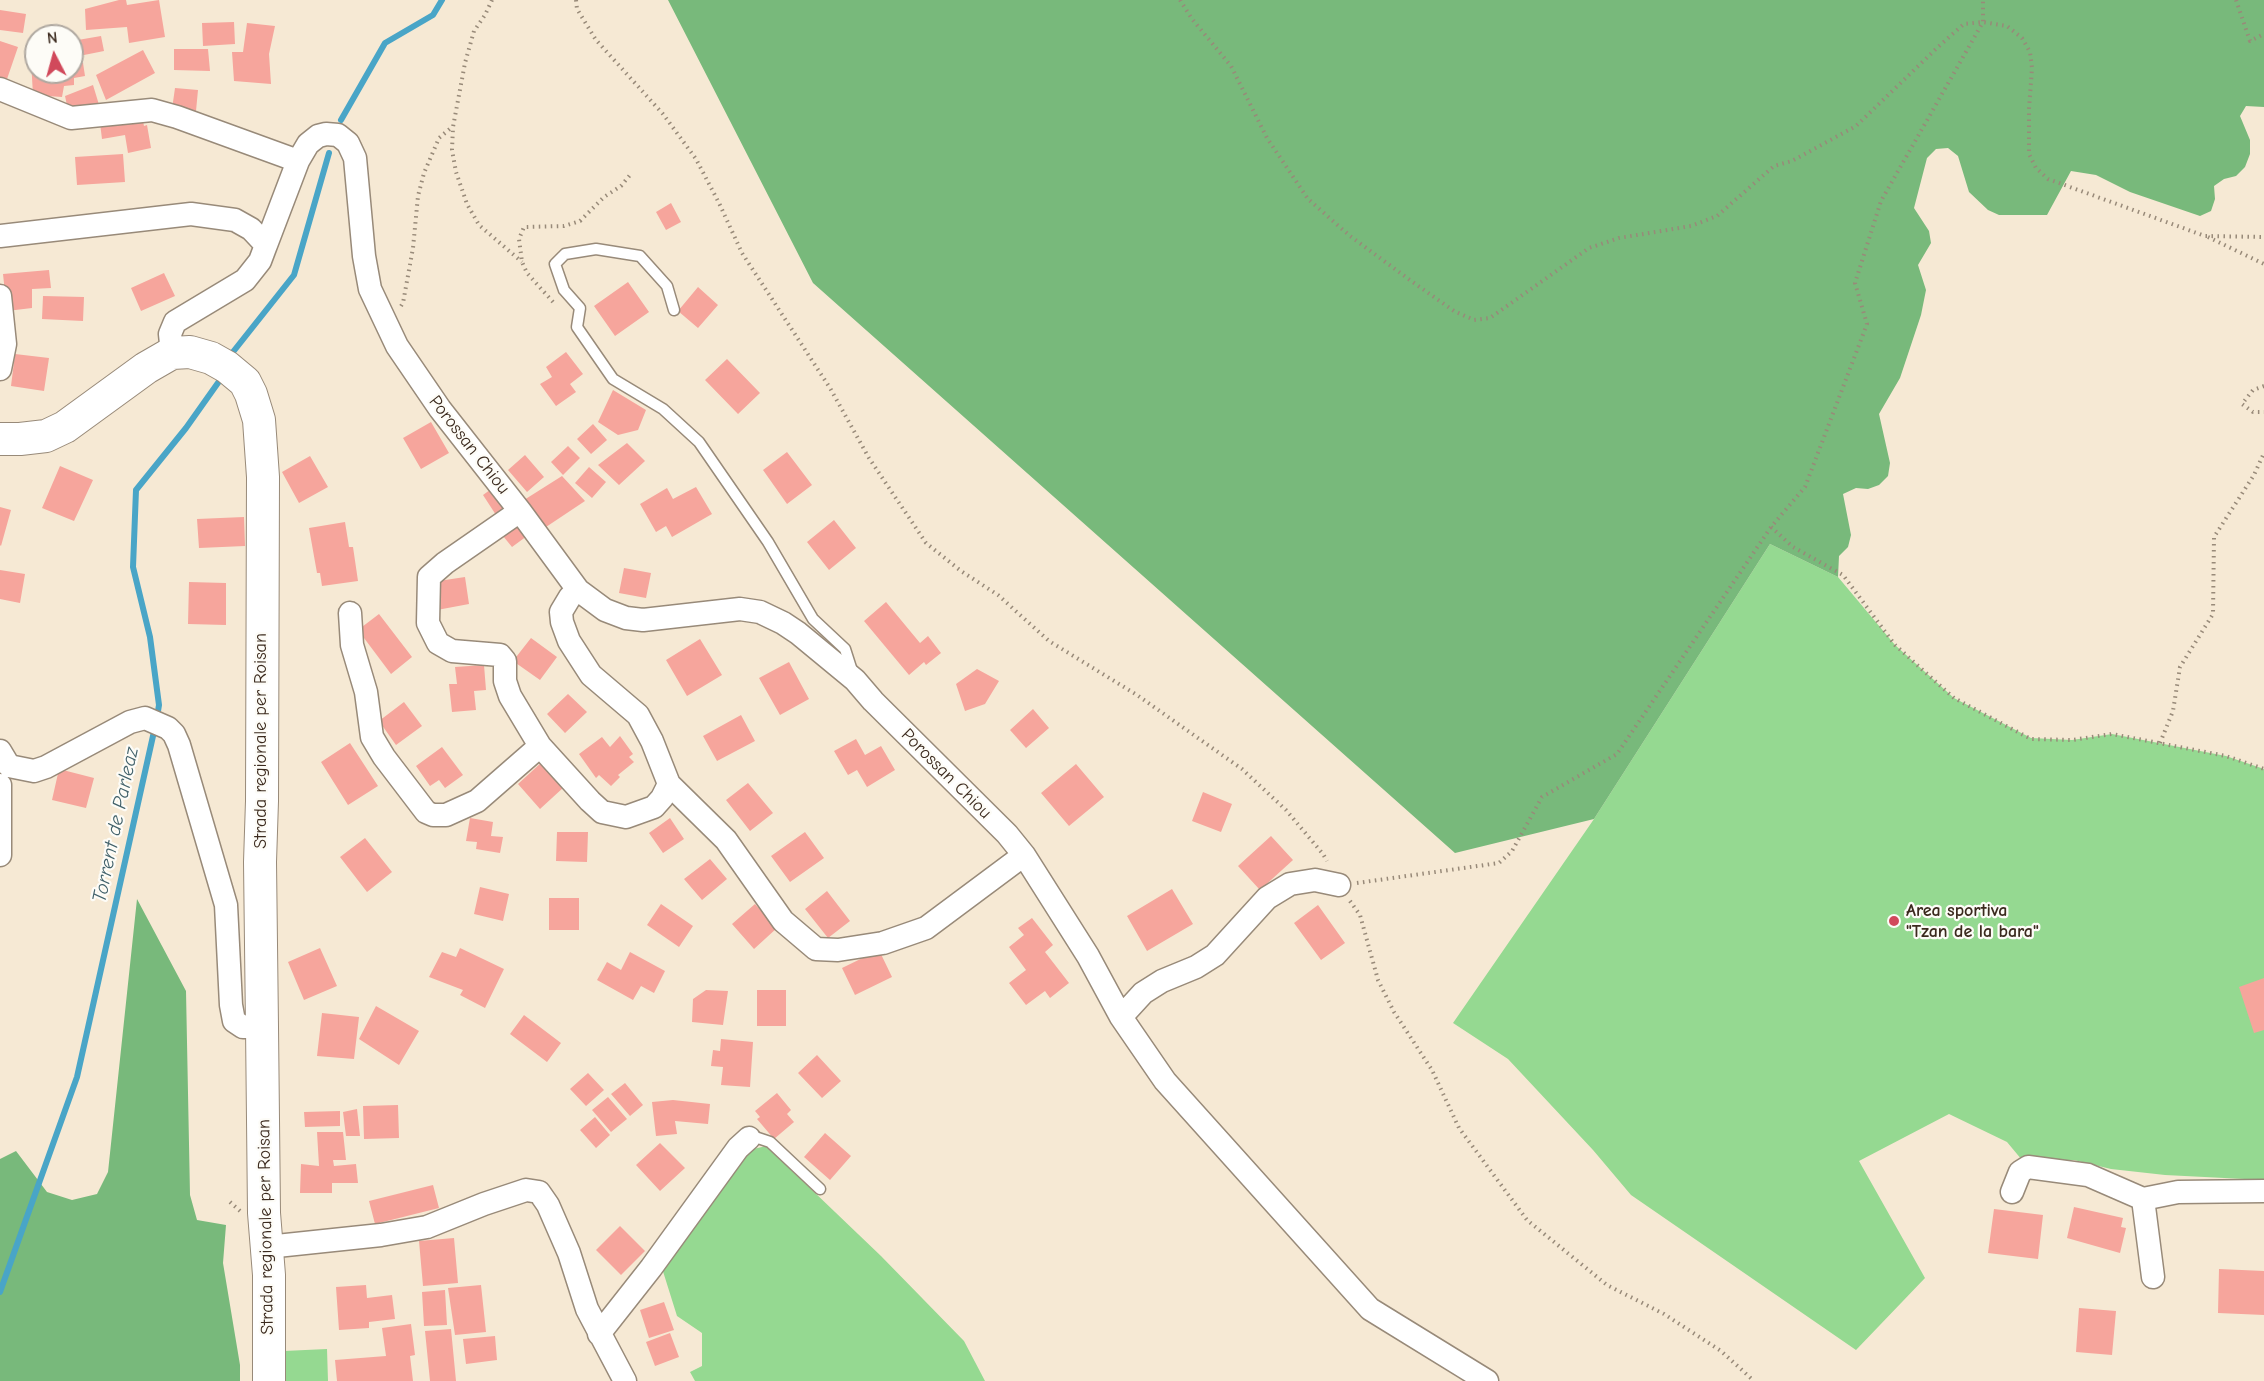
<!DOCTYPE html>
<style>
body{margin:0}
#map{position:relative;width:2264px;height:1381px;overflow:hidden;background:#f6e9d4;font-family:"Comic Neue",sans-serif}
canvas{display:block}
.north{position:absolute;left:24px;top:24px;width:60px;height:60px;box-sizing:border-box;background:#fdfcf7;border:2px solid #afa8a0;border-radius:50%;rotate:354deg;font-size:16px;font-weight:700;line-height:24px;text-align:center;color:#3b2a1e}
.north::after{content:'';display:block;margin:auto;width:21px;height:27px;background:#d1495b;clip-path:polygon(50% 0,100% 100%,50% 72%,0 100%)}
</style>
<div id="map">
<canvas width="2264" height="1381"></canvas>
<div class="north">N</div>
</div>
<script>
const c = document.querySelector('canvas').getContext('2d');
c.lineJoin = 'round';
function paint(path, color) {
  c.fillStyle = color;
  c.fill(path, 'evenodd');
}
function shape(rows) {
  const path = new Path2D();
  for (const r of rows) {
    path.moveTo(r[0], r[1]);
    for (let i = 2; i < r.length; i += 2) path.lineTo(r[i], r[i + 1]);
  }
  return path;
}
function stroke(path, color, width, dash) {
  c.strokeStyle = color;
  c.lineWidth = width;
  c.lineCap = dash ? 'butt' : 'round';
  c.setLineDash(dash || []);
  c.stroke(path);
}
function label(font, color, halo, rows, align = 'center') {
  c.font = font + ' "Comic Neue",sans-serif';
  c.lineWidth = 4.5;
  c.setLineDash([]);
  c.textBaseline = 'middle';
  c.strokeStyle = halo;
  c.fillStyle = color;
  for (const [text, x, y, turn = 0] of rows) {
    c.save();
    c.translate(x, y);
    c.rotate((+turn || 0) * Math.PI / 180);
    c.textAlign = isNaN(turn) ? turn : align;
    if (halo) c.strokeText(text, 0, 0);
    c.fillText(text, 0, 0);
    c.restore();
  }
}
paint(shape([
 [1770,544,1838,577,1895,645,1954,698,2031,738,2072,740,2112,734,2226,756,2264,769,2264,1180,2165,1175,2111,1169,2074,1160,2022,1160,2007,1142,1949,1114,1859,1161,1925,1278,1856,1350,1631,1195,1593,1150,1508,1059,1453,1023,1594,819],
 [766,1146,881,1256,964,1341,985,1381,695,1381,690,1372,702,1366,702,1333,677,1316,661,1265,745,1151],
 [327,1349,328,1381,285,1381,284,1351]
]), '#95d991');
paint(shape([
 [668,0,2264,0,2264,107,2246,106,2240,116,2250,140,2250,154,2245,167,2236,176,2224,179,2214,186,2215,199,2211,211,2200,216,2130,192,2096,175,2071,171,2047,215,1999,215,1988,210,1969,192,1958,156,1948,148,1936,149,1927,158,1914,208,1929,231,1931,243,1918,265,1926,290,1921,315,1900,378,1879,414,1890,463,1888,476,1879,485,1868,489,1856,488,1843,494,1851,535,1848,547,1839,556,1838,577,1770,544,1594,819,1455,853,813,283],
 [137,899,186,991,190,1195,197,1220,226,1225,223,1263,240,1365,240,1381,0,1381,0,1159,16,1151,47,1192,72,1200,97,1194,108,1172]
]), '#78b97b');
stroke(shape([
 [341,120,385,43,433,15,442,0],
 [229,357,294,275,329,153],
 [157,717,159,705,150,637,133,567,136,490,186,428,220,380],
 [0,1292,77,1077,155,727]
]), '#49a5c7', 6);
paint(shape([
 [119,0,126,0,127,5,159,0,165,37,129,43,127,27,86,30,85,9],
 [0,10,26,14,23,33,0,30],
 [234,22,235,44,203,46,202,23],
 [247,23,275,26,269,54,271,84,234,81,232,52,243,52],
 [101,36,104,51,74,57,72,41],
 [0,41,18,47,7,79,0,77],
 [174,49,208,49,210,71,174,70],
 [143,50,155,73,106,100,96,75],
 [31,60,36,60,36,72,72,72,72,64,83,63,85,76,74,78,74,85,64,86,62,97,33,95],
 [93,85,100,108,68,110,65,96],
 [175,88,198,90,196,111,172,109],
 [142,116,144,126,147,125,151,148,128,153,125,135,102,139,100,123],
 [123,154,125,182,77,185,75,157],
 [671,203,681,222,666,230,656,212],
 [49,270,51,288,32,289,32,308,7,311,3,274],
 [164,273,175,296,141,311,131,288],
 [628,282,649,312,615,336,594,306],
 [698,287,718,305,698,328,678,311],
 [43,296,84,297,83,321,42,319],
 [566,352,583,374,570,384,576,392,556,406,540,384,552,377,546,367],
 [15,354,49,358,44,391,11,386],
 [727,359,760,393,738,414,705,380],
 [613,390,646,410,638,430,618,435,598,422],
 [431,422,449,453,421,469,403,438],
 [593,424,607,440,591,454,577,439],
 [627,443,645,461,619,485,598,465],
 [568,446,580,458,563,475,551,462],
 [787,452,812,485,787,504,763,470],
 [525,455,544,477,527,492,508,470],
 [310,456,328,487,299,503,282,472],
 [60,466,93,480,74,521,42,508],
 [589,467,606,482,592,498,575,483],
 [562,476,585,501,543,529,524,500],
 [494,487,508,508,496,515,483,495],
 [696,487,712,514,672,537,666,526,656,532,640,504,667,488,673,499],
 [0,507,11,510,1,546,0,545],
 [244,517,245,546,199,548,197,519],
 [834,520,856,548,829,570,807,542],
 [345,522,349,547,353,547,358,581,322,586,320,573,317,573,309,528],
 [518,525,527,536,512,547,503,536],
 [624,568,651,573,646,598,619,593],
 [0,570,25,574,20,603,0,599],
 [465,577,469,604,437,610,432,582],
 [189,582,226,583,226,625,188,624],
 [886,602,920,643,928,636,941,653,926,665,924,662,909,675,864,621],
 [379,614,412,657,391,674,358,630],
 [531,638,557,657,540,680,513,661],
 [700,639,722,675,687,696,666,660],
 [789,662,809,699,780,715,759,678],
 [484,665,486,690,474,691,476,710,452,712,449,684,457,684,455,667],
 [977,669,999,681,985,704,965,711,956,684],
 [568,694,587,712,565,733,547,714],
 [404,702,422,726,396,745,379,721],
 [1033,709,1049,728,1026,748,1010,730],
 [741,715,755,741,717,761,703,736],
 [620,736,633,754,629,757,634,762,618,775,620,777,611,786,599,775,596,778,579,754,602,737,610,747],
 [856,739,865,755,881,746,895,770,867,787,857,770,848,775,834,751],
 [350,743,378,786,348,805,321,762],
 [442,747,463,775,445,788,439,780,430,786,416,766],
 [542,762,564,787,540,809,518,784],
 [1076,764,1104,797,1069,826,1041,793],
 [59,769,94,778,86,808,52,800],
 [748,783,773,813,750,831,726,800],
 [1203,792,1232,804,1221,832,1192,821],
 [470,818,493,822,491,836,503,837,500,853,476,849,477,842,466,841],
 [670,818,684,839,663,853,649,833],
 [557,832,588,832,587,862,556,861],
 [805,832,824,858,790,882,771,856],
 [1271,836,1293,860,1260,890,1238,866],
 [365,838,392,872,367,892,340,857],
 [710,859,727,879,702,900,684,879],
 [480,887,509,894,503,921,474,914],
 [1172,889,1193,924,1147,951,1127,916],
 [827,891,850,921,828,938,805,909],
 [549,898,579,898,579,930,549,930],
 [661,904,693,926,679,947,647,925],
 [755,904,777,928,754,949,732,924],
 [1318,905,1345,943,1321,960,1294,923],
 [1032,918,1053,945,1045,952,1069,983,1050,998,1045,991,1026,1005,1009,983,1026,970,1009,947,1024,935,1018,928],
 [320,948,337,986,304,1000,288,962],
 [460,948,504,969,485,1008,460,995,463,990,429,977,442,952,456,957],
 [879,950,892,977,855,995,842,968],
 [630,952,665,971,654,993,641,986,633,1000,597,980,607,962,621,970],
 [2264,978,2264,1030,2254,1033,2239,987],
 [706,990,728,991,723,1025,692,1022,693,999],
 [757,990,786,990,786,1026,757,1026],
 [376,1006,419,1031,399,1065,359,1039],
 [322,1013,359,1017,354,1059,317,1056],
 [524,1015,561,1043,547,1062,510,1034],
 [721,1039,753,1042,750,1087,721,1085,723,1067,711,1066,713,1050,720,1051],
 [817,1055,841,1081,822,1098,798,1073],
 [588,1073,604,1090,586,1106,570,1089],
 [625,1083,643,1105,630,1116,611,1094],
 [777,1093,791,1110,787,1114,794,1122,774,1139,757,1119,760,1117,755,1111],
 [608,1097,627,1119,611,1132,592,1110],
 [673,1100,710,1104,708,1124,675,1121,677,1134,656,1136,652,1102],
 [398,1105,399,1138,364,1139,363,1106],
 [357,1109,360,1136,346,1136,343,1112],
 [340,1111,340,1126,305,1127,304,1112],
 [595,1117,610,1135,596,1148,580,1130],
 [317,1132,343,1132,346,1160,333,1160,334,1166,356,1164,358,1183,332,1183,332,1193,300,1193,301,1164,319,1166],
 [825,1133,851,1156,830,1180,804,1157],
 [660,1143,685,1168,660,1191,636,1165],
 [433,1185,439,1208,375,1224,369,1201],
 [2074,1207,2123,1218,2121,1227,2126,1228,2120,1253,2067,1238],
 [1994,1209,2043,1215,2038,1259,1988,1253],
 [620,1226,645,1251,621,1275,596,1250],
 [454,1238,458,1283,423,1286,419,1241],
 [2219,1269,2264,1271,2264,1315,2218,1313],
 [366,1285,367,1298,392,1295,395,1319,369,1322,369,1328,339,1330,336,1287],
 [481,1285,486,1332,455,1335,448,1288],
 [445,1290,447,1325,424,1326,422,1292],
 [664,1302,674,1330,649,1338,640,1310],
 [2079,1308,2116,1311,2112,1355,2076,1352],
 [411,1324,415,1355,410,1356,413,1381,337,1381,335,1360,386,1356,382,1328],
 [451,1329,456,1381,430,1381,425,1331],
 [670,1333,679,1357,655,1366,646,1342],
 [495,1336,497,1360,466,1364,463,1339]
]), '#f6a59c');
const lane = shape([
 [674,310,667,286,640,256,596,249,565,254,555,264,564,290,580,308,577,327,613,379,663,409,699,442,768,542,813,619,845,649,853,674],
 [749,1138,758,1138,770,1142,820,1189]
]);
const street = shape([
 [0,89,71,118,152,110,177,117,298,161],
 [0,236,191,214,235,220,251,229,266,245,260,261,245,280,175,322,170,334,172,353],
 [266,245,298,161,308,144,318,136,326,134,338,135,348,143,355,158,364,256,370,289,397,346,440,409,520,511,578,590,605,610,626,618,643,620,740,609,760,612,783,623,798,633,855,680,873,701,1007,834,1024,855,1088,956,1121,1017,1165,1081,1370,1309,1487,1381],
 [0,296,5,344,0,369],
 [520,511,445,563,429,577,428,623,438,643,452,651,500,655,505,661,505,681,510,696,540,746,590,801,602,812,626,817,654,807,662,798,669,784,652,741,638,715,591,675,569,641,562,622,561,612,570,597,578,590],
 [350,613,352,645,366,692,372,737,384,757,426,812,433,815,446,815,477,801,540,746],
 [0,751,9,766,34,771,46,767,130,722,145,718,168,728,174,734,179,745,226,905,231,1005,234,1021,243,1027,262,1027],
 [669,784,726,840,783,921,816,949,838,950,883,943,926,928,1024,855],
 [0,785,0,855],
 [1121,1017,1143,993,1162,981,1196,967,1215,955,1267,898,1290,884,1315,880,1339,885],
 [2012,1192,2020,1172,2028,1167,2088,1175,2143,1199,2178,1192,2264,1191],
 [2143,1199,2153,1277],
 [267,1247,381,1235,427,1227,484,1204,526,1190,539,1192,548,1205,569,1253,587,1309,625,1381],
 [599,1334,651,1268,738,1148,749,1138]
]);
const secondary = shape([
 [0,439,20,439,46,436,65,427,146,368,172,353,190,352,211,358,227,367,245,382,251,394,259,420,263,477,262,801,260,862,262,1027,264,1213,269,1275,269,1381]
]);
stroke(lane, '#988a79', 13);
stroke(street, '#988a79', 25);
stroke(secondary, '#988a79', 34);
stroke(shape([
 [492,0,485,15,474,31,465,63,453,127,452,150,456,172,467,204,479,225,522,262],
 [576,0,577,9,596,40,663,114,696,159,719,203,742,253,830,388,869,458,926,543,961,571,998,595,1049,641,1137,695,1242,769,1286,810,1323,854,1327,861],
 [1180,0,1192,19,1231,66,1267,138,1308,199,1350,236,1414,283,1454,311,1474,320,1490,318,1589,248,1619,238,1691,226,1717,216,1774,166,1792,161,1856,126,1938,47,1964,24,1983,22,2007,26,2022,38,2030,52,2032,68,2029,109,2029,154,2036,168,2048,179,2205,236,2264,237],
 [2236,0,2250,41,2264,34],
 [2208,237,2264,264],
 [553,302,527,273,522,262,519,239,524,227,564,226,580,221,604,197,621,186,630,175],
 [401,306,403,303,413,248,418,196,424,173,439,138,452,127],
 [2264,386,2253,390,2242,404,2253,412,2264,412],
 [1771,527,1793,547,1843,575,1895,645,1954,698,2031,739,2072,740,2112,734,2226,756,2264,769],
 [2160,743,2173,711,2180,667,2213,614,2214,537,2254,475,2264,453],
 [1357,883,1499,863,1512,851,1542,797,1617,754,1771,527,1805,487,1867,324,1855,283,1881,201,1983,22,1983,0],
 [1350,901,1360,915,1378,980,1394,1012,1432,1070,1459,1128,1527,1220,1607,1285,1664,1314,1721,1351,1754,1381],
 [230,1202,240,1211]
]), '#988a79', 4, [1.5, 4.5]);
stroke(lane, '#fff', 10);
stroke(street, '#fff', 22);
stroke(secondary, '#fff', 32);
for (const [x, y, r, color] of [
 [1894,921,6,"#d1495b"]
]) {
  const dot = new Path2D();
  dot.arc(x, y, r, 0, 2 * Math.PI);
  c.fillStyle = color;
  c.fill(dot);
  stroke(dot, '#fdfcf7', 2);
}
label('18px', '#3b2a1e', '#fdfcf7', [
 ["Porossan Chiou",469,445,52],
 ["Strada regionale per Roisan",261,741,-90],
 ["Porossan Chiou",946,774,45],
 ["Strada regionale per Roisan",266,1227,-91]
]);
label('bold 18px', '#3b2a1e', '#fdfcf7', [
 ["Area sportiva",1906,911],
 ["\"Tzan de la bara\"",1906,932]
], 'left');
label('italic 20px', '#41616a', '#fdfcf7', [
 ["Torrent de Parleaz",116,825,-78]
]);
</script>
